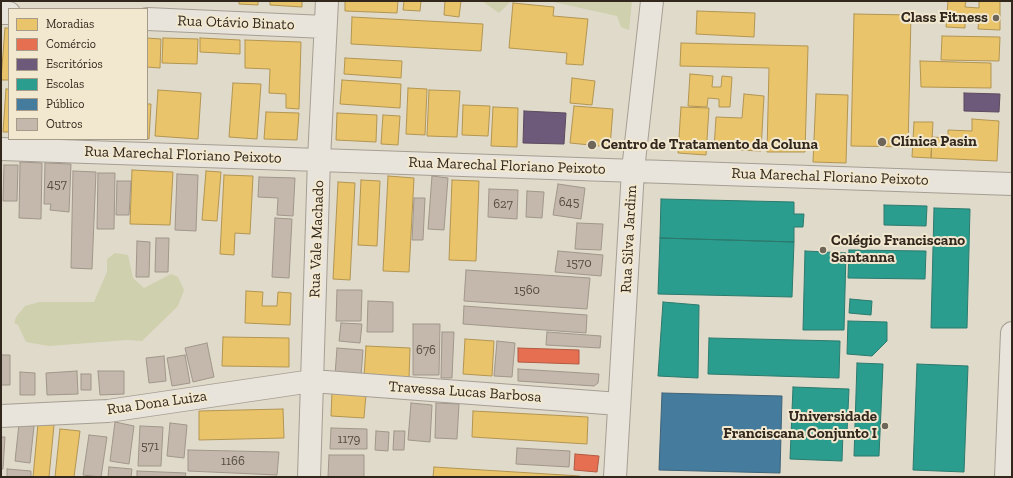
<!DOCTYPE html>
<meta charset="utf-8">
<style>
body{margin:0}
#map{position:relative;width:1013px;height:478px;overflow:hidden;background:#e0daca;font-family:"Zilla Slab",serif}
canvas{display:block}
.frame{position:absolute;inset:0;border:2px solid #32271d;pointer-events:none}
.legend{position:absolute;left:8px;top:8px;width:140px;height:132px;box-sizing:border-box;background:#f2e8cf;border:1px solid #a59b88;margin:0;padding:5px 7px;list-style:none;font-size:12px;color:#32271d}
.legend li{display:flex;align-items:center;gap:8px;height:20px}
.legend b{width:20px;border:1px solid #a59b88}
</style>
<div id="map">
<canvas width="1013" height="478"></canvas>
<div class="frame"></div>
<ul class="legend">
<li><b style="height:11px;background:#e9c46a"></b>Moradias</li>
<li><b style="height:11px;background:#e76f51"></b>Comércio</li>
<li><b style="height:11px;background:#6d597a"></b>Escritórios</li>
<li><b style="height:11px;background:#2a9d8f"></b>Escolas</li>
<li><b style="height:11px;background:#457b9d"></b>Público</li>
<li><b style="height:11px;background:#c3b8ab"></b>Outros</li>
</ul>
</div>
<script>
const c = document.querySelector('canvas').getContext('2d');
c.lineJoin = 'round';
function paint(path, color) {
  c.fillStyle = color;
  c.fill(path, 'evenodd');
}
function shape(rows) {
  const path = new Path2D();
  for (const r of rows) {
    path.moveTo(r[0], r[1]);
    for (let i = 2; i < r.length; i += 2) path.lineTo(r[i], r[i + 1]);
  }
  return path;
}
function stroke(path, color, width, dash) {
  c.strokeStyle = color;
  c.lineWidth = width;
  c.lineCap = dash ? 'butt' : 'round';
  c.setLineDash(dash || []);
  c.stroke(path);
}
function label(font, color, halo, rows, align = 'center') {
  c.font = font + ' "Zilla Slab",serif';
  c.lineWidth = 4;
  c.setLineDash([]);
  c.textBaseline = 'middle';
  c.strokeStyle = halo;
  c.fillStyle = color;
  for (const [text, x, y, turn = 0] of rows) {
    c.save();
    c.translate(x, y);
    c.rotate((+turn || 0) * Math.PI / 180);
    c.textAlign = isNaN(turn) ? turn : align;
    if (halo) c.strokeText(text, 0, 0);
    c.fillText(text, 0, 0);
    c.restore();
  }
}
paint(shape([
 [482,1,511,1,499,13],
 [549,1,632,1,629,30,621,27,617,16],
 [115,253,128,255,133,278,144,288,171,274,178,277,184,290,178,306,142,341,127,340,49,346,26,342,18,325,14,323,16,317,25,306,39,302,94,302,107,272,107,259]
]), '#cfd0ad');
const homes = shape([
 [239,1,258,1,258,5,239,4,239,1],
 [270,1,302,1,302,7,270,5,270,1],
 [345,1,398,1,397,13,345,11,345,1],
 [404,1,421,1,420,11,403,10,404,1],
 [445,1,461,1,459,17,444,15,445,1],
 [948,1,966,1,965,7,979,8,979,1,1000,1,1000,30,978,29,979,17,965,16,965,28,946,27,948,1],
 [513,3,554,7,553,16,588,19,583,65,566,64,567,53,509,48,513,3],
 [697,11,755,13,754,37,696,34,697,11],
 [854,14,911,15,908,147,851,146,854,14],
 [352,17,483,24,481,51,351,44,352,17],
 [5,28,9,28,9,80,1,80,5,28],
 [942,36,1000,37,999,61,941,60,942,36],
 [147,38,161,39,160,68,147,67,147,38],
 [163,38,198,39,197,64,162,63,163,38],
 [200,38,240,40,240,54,200,52,200,38],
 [245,40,301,42,299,109,286,108,286,94,269,93,270,69,245,68,245,40],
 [681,43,808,46,805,152,767,152,769,68,680,66,681,43],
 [345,58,402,61,401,78,344,74,345,58],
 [920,61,991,63,991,88,921,87,920,61],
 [690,74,713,76,712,87,721,87,722,76,732,77,730,107,719,107,719,99,708,98,707,107,688,106,690,74],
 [572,78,595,81,592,105,570,103,572,78],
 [342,80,401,84,400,108,340,104,342,80],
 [233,83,261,84,257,139,229,137,233,83],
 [408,88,427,89,425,135,406,134,408,88],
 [6,89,9,89,9,132,3,132,6,89],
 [158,90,201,93,198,139,155,136,158,90],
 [429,90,460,91,457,137,427,136,429,90],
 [744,94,764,96,761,151,714,149,716,117,742,118,744,94],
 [816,94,848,95,846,163,813,162,816,94],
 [147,104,151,104,149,139,147,138,147,104],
 [463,105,490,106,488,136,462,135,463,105],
 [574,106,613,109,610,147,570,143,574,106],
 [493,107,518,108,517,147,491,146,493,107],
 [681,107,709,108,706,155,678,153,681,107],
 [266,112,299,113,297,140,264,139,266,112],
 [337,113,377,115,376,142,336,140,337,113],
 [383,115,400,116,398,145,381,144,383,115],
 [972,119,999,121,997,161,931,158,932,137,948,138,948,130,972,131,972,119],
 [914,122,933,122,931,158,912,157,914,122],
 [132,170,173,172,170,225,130,224,132,170],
 [206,171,221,172,217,221,202,220,206,171],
 [224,175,253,176,250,234,235,233,234,255,220,254,224,175],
 [388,176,414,178,409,272,383,271,388,176],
 [361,180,380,181,377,246,358,245,361,180],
 [452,180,479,181,476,261,449,260,452,180],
 [338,182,355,183,350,280,333,279,338,182],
 [246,291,263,292,262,306,277,306,278,292,291,293,290,325,245,323,246,291],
 [223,337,289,338,289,367,222,366,223,337],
 [465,339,494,341,492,376,463,374,465,339],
 [366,346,410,348,409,379,364,377,366,346],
 [332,392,366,394,364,418,331,416,332,392],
 [283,409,284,438,199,440,199,411,283,409],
 [473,411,588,417,587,444,472,437,473,411],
 [38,424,54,425,49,477,33,477,38,424],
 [60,429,80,431,74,477,55,477,60,429],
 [434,467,580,476,580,477,433,477,434,467]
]);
paint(homes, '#e9c46a');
stroke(homes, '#b29553', 1);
const shops = shape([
 [518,348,579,350,579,364,518,362,518,348],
 [575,454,599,456,597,472,574,470,575,454]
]);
paint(shops, '#e76f51');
stroke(shops, '#b15941', 1);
const offices = shape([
 [964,93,1000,94,999,112,964,111,964,93],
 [524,111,566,113,564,144,523,143,524,111]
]);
paint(offices, '#6d597a');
stroke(offices, '#5b4a5e', 1);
const schools = shape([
 [661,199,794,202,794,214,804,214,803,227,794,227,794,242,660,238,661,199],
 [884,205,927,206,926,226,884,225,884,205],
 [934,208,970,209,967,328,931,328,934,208],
 [660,238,794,242,792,297,658,294,660,238],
 [849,250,926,251,925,279,848,278,849,250],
 [805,251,846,253,844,330,803,330,805,251],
 [850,299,872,301,871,315,849,313,850,299],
 [663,302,699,305,698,378,658,376,663,302],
 [848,321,887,322,887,341,872,356,847,354,848,321],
 [709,338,840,341,839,378,708,374,709,338],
 [857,363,883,364,879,456,854,456,857,363],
 [917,364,968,366,964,472,913,470,917,364],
 [793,387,849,389,847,432,843,432,842,461,790,459,793,387]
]);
paint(schools, '#2a9d8f');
stroke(schools, '#2c7a6d', 1);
const public = shape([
 [662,393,782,396,780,473,659,470,662,393]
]);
paint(public, '#457b9d');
stroke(public, '#3f6277', 1);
const building = shape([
 [20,162,42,163,41,219,19,218,20,162],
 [45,163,71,164,69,212,50,210,51,204,44,204,45,163],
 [4,165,18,165,17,201,3,201,4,165],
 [73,171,96,172,92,269,71,268,73,171],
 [98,173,115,173,114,229,97,229,98,173],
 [177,174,198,175,196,231,175,230,177,174],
 [432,176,448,178,444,230,428,229,432,176],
 [259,177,295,178,293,216,277,215,278,198,258,197,259,177],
 [117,181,131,181,129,215,116,215,117,181],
 [558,184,585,188,581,219,553,215,558,184],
 [489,189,518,190,517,219,488,217,489,189],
 [527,191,544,192,542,218,526,217,527,191],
 [414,198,425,198,423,240,412,240,414,198],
 [275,218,292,219,289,278,272,277,275,218],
 [577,223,603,224,601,250,575,249,577,223],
 [156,238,169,238,168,272,155,272,156,238],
 [137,241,150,242,149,277,136,277,137,241],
 [558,251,603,255,601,276,555,272,558,251],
 [466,270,590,278,587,309,464,301,466,270],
 [337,290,362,290,361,321,336,321,337,290],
 [368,301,393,302,393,332,367,332,368,301],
 [464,306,587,315,586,333,463,324,464,306],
 [341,323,362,324,360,343,339,341,341,323],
 [413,324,440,324,439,375,413,375,413,324],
 [442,332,454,332,452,378,441,378,442,332],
 [547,332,601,336,600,348,546,345,547,332],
 [497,341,515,343,512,377,494,376,497,341],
 [207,343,214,377,193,382,185,348,207,343],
 [337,348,363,350,361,376,335,375,337,348],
 [1,355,10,355,10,385,1,385,1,355],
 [185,355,190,383,172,386,167,358,185,355],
 [164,356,166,381,149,383,146,358,164,356],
 [518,369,599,374,598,383,594,386,518,381,518,369],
 [77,371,78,394,47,395,46,373,77,371],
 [98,371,124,371,124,394,100,395,98,371],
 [20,372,35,373,35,395,20,395,20,372],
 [81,374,91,374,91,390,81,390,81,374],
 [411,403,432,405,430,442,408,440,411,403],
 [436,403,459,404,457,439,435,438,436,403],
 [115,422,134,426,129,464,110,461,115,422],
 [170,423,187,425,184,458,167,456,170,423],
 [19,424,34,426,30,463,15,461,19,424],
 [140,426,163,427,161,466,138,466,140,426],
 [331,428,367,429,367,449,330,449,331,428],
 [376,431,389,432,388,451,375,450,376,431],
 [394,431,405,431,404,450,393,450,394,431],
 [89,435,107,437,101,477,83,475,89,435],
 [1,437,5,437,3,469,1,469,1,437],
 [517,448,570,451,569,467,516,464,517,448],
 [188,450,279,452,277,475,188,471,188,450],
 [329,455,364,455,364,477,328,477,329,455],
 [109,467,132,469,131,477,108,477,109,467],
 [7,469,31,471,31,477,7,477,7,469],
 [137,471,186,473,185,477,137,477,137,471]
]);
paint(building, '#c3b8ab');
stroke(building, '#a0968a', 1);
const minor = shape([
 [1,13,9,13],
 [147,19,325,27],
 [1,149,1012,184],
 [1,416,108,411,312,381,619,404],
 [309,477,319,159,327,1],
 [615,477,633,170,652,1],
 [1006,477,1012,333]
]);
stroke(minor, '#a59e93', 24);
stroke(minor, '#e8e4db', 22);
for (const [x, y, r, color] of [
 [996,18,4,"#6f665a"],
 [882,142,5,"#6f665a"],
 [592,145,5,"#6f665a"],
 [823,250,4,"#6f665a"],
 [885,426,4,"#6f665a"]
]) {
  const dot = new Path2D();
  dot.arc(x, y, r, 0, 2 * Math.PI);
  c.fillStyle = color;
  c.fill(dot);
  stroke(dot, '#f2e8cf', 1.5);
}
label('13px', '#564b40', null, [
 ["457",57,184],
 ["645",569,202],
 ["627",503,204],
 ["1570",579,263],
 ["1560",527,290],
 ["676",426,350],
 ["1179",349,439],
 ["571",150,446],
 ["1166",233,461]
]);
label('bold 15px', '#32271d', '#f2e8cf', [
 ["Class Fitness",988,18,"right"],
 ["Clínica Pasin",891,142],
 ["Centro de Tratamento da Coluna",601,145],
 ["Colégio Franciscano",831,241],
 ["Santanna",831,258],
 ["Universidade",877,417,"right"],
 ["Franciscana Conjunto I",877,434,"right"]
], 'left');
label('15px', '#32271d', '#f2e8cf', [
 ["Rua Otávio Binato",236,23,2],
 ["Rua Marechal Floriano Peixoto",183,155,2],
 ["Rua Marechal Floriano Peixoto",507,166,2],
 ["Rua Marechal Floriano Peixoto",830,177,2],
 ["Rua Vale Machado",317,239,-88],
 ["Rua Silva Jardim",629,239,-87],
 ["Travessa Lucas Barbosa",465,392,4],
 ["Rua Dona Luiza",157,403,-8]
]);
</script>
